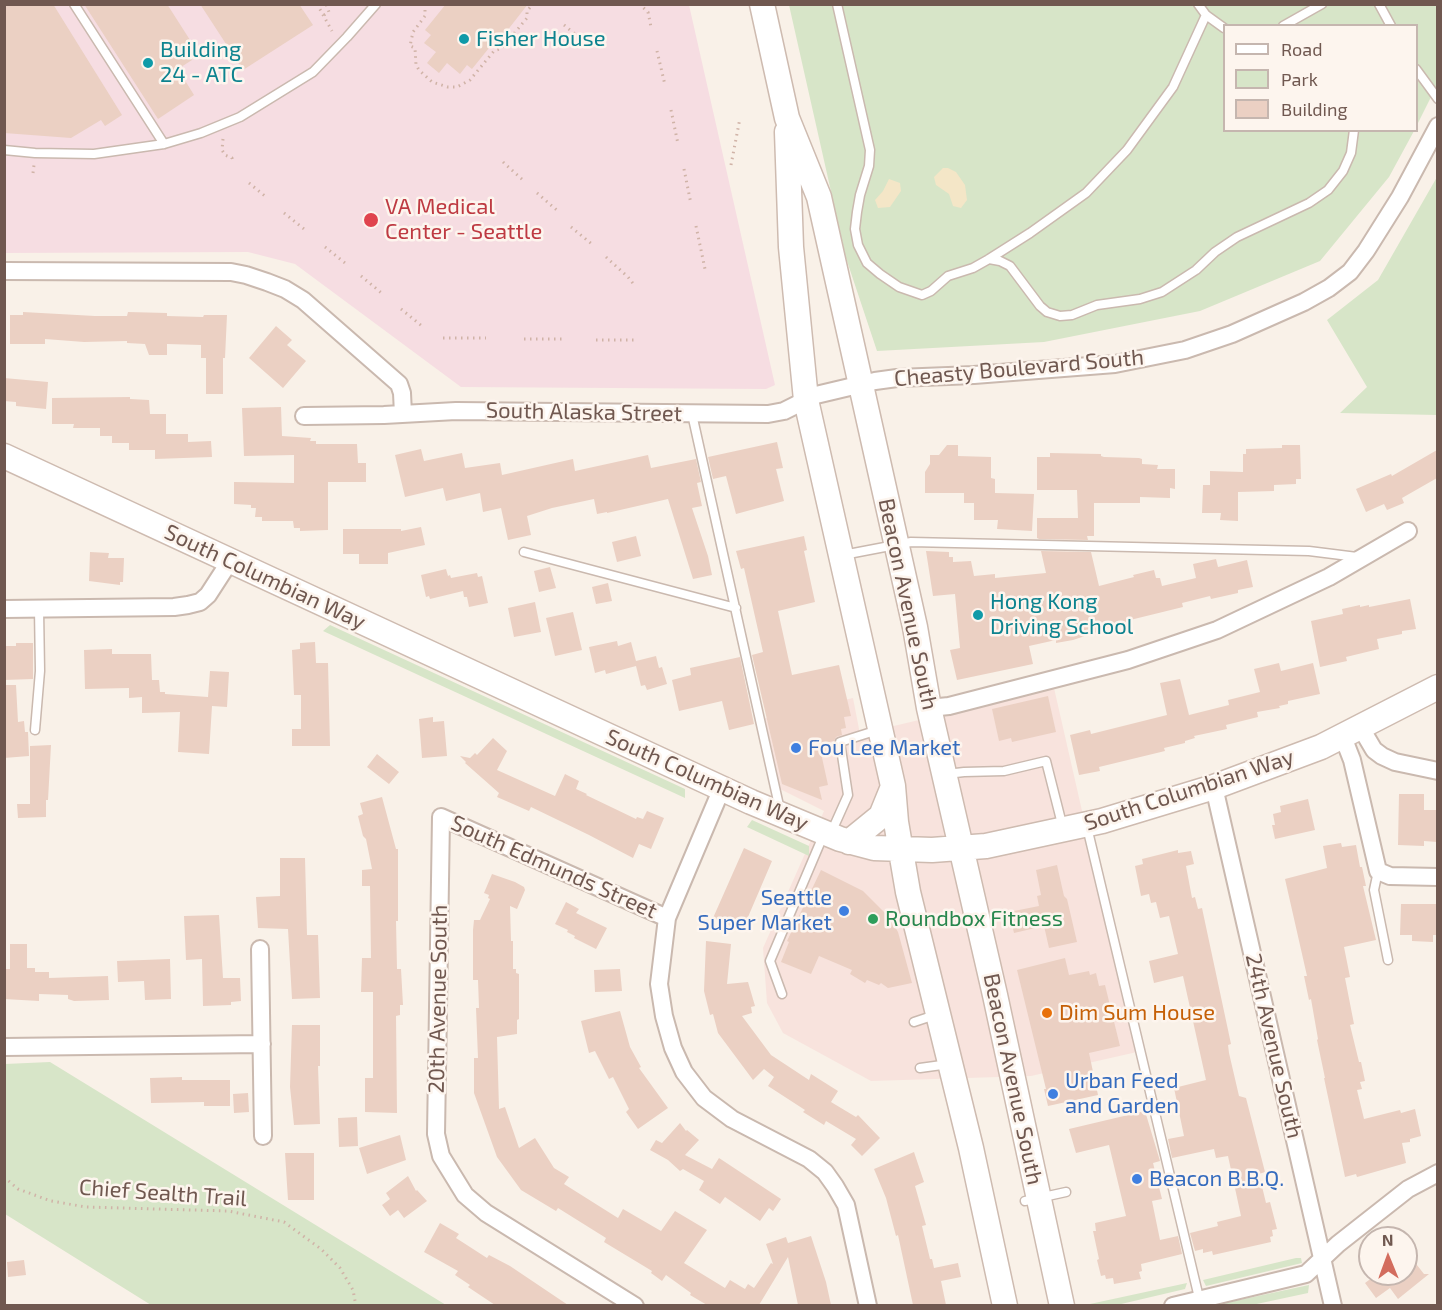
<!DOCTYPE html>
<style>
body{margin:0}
#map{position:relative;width:1442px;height:1310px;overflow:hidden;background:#f9f1e8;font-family:"Exo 2",sans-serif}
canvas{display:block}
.frame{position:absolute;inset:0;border:6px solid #705850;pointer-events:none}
.legend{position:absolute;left:1223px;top:24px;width:195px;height:108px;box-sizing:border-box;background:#fdf5ee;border:2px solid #c5b6af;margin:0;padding:8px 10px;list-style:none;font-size:18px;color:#705850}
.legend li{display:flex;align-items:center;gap:12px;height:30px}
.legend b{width:30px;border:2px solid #c5b6af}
.north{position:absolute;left:1358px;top:1226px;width:60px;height:60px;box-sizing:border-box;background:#fdf5ee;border:2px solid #c5b6af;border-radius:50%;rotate:359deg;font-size:16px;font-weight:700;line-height:24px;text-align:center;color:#705850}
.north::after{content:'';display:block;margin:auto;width:21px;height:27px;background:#d36d5e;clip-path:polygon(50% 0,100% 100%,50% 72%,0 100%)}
</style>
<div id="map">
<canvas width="1442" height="1310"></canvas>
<div class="frame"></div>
<ul class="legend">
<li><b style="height:8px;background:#fff"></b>Road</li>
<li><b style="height:16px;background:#d7e5c8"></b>Park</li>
<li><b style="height:16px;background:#ebd0c3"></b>Building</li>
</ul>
<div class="north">N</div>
</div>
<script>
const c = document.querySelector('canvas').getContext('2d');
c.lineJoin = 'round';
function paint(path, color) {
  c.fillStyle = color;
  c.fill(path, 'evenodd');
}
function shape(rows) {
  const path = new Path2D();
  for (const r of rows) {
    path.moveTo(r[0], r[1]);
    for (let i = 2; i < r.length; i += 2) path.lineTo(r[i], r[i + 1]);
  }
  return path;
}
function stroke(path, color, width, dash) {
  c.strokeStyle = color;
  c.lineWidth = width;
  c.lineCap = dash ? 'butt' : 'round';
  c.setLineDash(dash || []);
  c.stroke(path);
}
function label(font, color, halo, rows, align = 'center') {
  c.font = font + ' "Exo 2",sans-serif';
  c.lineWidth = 5;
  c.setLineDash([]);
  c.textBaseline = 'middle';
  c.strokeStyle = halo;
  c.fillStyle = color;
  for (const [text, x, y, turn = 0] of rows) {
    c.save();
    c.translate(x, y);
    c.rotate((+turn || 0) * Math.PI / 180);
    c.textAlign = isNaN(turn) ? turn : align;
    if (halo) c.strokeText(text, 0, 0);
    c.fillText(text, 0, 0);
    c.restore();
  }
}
paint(shape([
 [1054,688,1137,1052,1031,1076,871,1081,783,1033,767,1003,763,948,824,811,780,789,765,718,853,698,860,734]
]), '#f8e3dd');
paint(shape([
 [4,5,689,5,775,385,766,389,461,387,295,264,248,252,5,253]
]), '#f6dde2');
paint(shape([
 [789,5,1437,5,1437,85,1417,125,1416,26,1224,26,1224,130,1414,131,1389,177,1320,261,1200,311,1044,342,877,351,846,258],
 [1437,177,1437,415,1340,413,1367,387,1327,320,1378,280],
 [330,625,685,789,685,798,323,631],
 [752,820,809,846,809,856,747,827],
 [50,1062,446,1305,151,1305,5,1214,5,1064],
 [1296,1258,1301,1258,1302,1263,1206,1286,1203,1280],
 [1187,1283,1185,1289,1117,1305,1090,1304],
 [1309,1285,1308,1293,1252,1305,1216,1305]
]), '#d7e5c8');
paint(shape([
 [943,168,948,168,956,172,965,185,967,200,961,208,953,206,949,194,936,185,934,177],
 [889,179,900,183,901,191,890,207,878,208,875,200,883,191]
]), '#f4e6c7');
paint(shape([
 [4,4,53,4,122,115,105,126,101,120,71,138,4,133],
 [84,4,167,4,190,40,183,45,192,60,178,69,194,95,158,119],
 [200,4,299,4,313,25,243,70],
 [446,4,528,4,496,45,493,43,472,69,467,65,460,74,447,63,439,73,427,63,436,52,424,43,431,35,425,30],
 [23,312,95,316,127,316,128,312,167,313,167,316,203,317,204,315,227,315,225,358,223,358,223,394,206,394,206,358,201,358,201,345,167,344,167,355,149,355,145,344,127,343,127,341,84,342,45,339,45,344,10,344,10,315,23,315],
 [276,326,292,340,287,345,306,361,283,388,249,358],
 [4,378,48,382,46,409,16,406,16,402,4,401],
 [130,397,130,399,149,400,150,414,166,414,166,434,188,434,188,442,211,441,212,457,155,459,155,450,129,450,129,443,112,443,112,436,100,436,100,428,73,428,74,424,52,424,52,398],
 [281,407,282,436,311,438,310,441,316,441,316,444,357,444,358,463,366,463,366,482,328,482,328,530,300,531,300,528,294,528,293,521,262,521,262,517,255,517,256,508,251,508,251,505,234,504,234,482,294,483,294,455,244,456,242,408],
 [777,442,783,468,776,469,784,501,736,514,726,476,713,479,708,457],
 [947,445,958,445,958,456,991,457,991,478,995,479,995,493,1034,494,1032,531,997,529,998,520,974,520,974,503,964,503,964,493,925,493,925,472,930,464,930,455,939,455],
 [1282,445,1300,445,1301,479,1296,479,1296,484,1274,485,1274,491,1238,492,1238,521,1220,520,1221,513,1202,513,1203,485,1210,485,1210,471,1243,472,1243,454,1246,454,1246,449,1282,448],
 [421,449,424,461,462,453,465,468,500,463,502,475,573,459,575,471,648,455,651,468,696,459,701,482,697,483,702,506,692,508,708,556,712,575,693,579,668,499,607,513,607,512,597,514,594,499,552,508,527,516,531,535,508,540,501,508,483,512,480,493,446,501,443,488,405,497,395,455],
 [1437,450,1437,478,1402,498,1404,503,1387,510,1384,504,1366,512,1356,489,1391,474,1392,476],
 [1050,453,1101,454,1101,456,1104,457,1139,458,1142,459,1142,464,1158,465,1157,469,1175,469,1175,489,1170,488,1170,498,1140,497,1140,503,1094,503,1094,536,1087,536,1088,540,1039,539,1037,538,1037,518,1078,518,1077,490,1037,490,1037,457,1050,457],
 [421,527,425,545,388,553,388,564,359,564,359,554,343,554,343,529,401,529,401,531],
 [636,536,641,556,617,562,612,542],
 [804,536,807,550,804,551,815,602,778,611,792,675,839,665,851,716,844,717,846,728,841,729,842,735,836,737,834,741,819,744,828,785,819,787,822,800,782,784,752,655,763,652,744,568,741,569,736,551],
 [926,551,949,552,949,557,953,557,953,562,971,561,974,576,995,574,995,578,1046,573,1041,551,1091,552,1099,586,1134,577,1133,575,1154,570,1156,578,1160,578,1162,586,1196,578,1193,564,1216,559,1218,567,1247,560,1253,587,1238,590,1238,593,1211,599,1210,596,1182,603,1183,607,1126,621,1127,623,1097,630,1097,632,1073,640,1056,643,1056,640,1029,646,1033,664,957,680,950,650,960,648,955,594,933,596],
 [90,552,109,553,108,558,124,558,123,582,120,582,120,585,89,581],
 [550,567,556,588,539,592,534,571],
 [446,569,448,576,450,575,451,578,477,573,478,577,482,576,488,603,469,607,467,597,464,597,463,591,430,599,429,596,426,597,421,575],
 [608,583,612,601,596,604,592,587],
 [1410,599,1416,629,1402,631,1402,634,1377,639,1379,649,1346,657,1347,661,1320,667,1311,621,1343,614,1342,609,1360,605,1360,607,1369,605,1369,607],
 [535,602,541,632,514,637,508,608],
 [573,612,582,650,555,656,546,618],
 [617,641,618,646,631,642,636,661,656,656,659,668,662,667,667,684,647,690,645,685,641,686,636,666,606,674,605,670,595,673,589,647],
 [315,642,316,663,328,663,330,746,292,746,292,729,301,729,301,695,294,695,292,650,300,649,300,643],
 [16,643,33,643,33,679,4,680,4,646,16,646],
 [112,649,112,654,151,654,152,680,159,680,160,692,165,692,165,694,208,697,210,671,229,672,227,707,212,706,209,754,178,752,180,712,142,713,142,697,129,698,129,688,85,689,84,650],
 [740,657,754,724,729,730,722,701,679,711,672,680,691,675,690,668],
 [1279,663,1281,671,1313,663,1320,694,1288,701,1288,704,1279,706,1280,708,1257,712,1258,717,1226,725,1227,729,1194,736,1195,738,1185,741,1185,743,1164,748,1165,751,1099,767,1100,771,1079,775,1070,735,1090,730,1091,734,1167,715,1160,683,1180,679,1189,715,1229,705,1228,700,1260,692,1254,669],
 [4,685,16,685,18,722,24,721,25,732,28,732,29,756,4,758],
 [1048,696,1056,732,1012,742,1011,738,999,741,992,709],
 [433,717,433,722,444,721,447,756,422,758,419,719],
 [493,738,507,751,497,770,555,796,565,774,579,781,576,789,587,794,586,795,636,819,637,817,643,819,647,811,664,818,651,849,639,844,633,858,589,835,531,807,529,811,497,797,499,793,465,763,466,762,460,756,470,758,475,753,477,755],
 [51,745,48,800,46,800,46,817,18,818,17,804,30,804,30,746],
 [377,754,399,772,389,784,367,767],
 [1399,794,1424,794,1424,810,1437,810,1437,842,1424,841,1424,846,1398,845],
 [382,797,396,849,398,849,398,921,396,921,397,969,401,969,403,1005,400,1005,400,1015,396,1016,397,1113,365,1112,365,1078,373,1078,373,992,361,992,362,958,371,958,370,886,362,886,362,870,372,869,366,839,363,836,358,816,363,814,360,803],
 [1308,799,1315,830,1275,839,1272,825,1275,825,1273,814,1281,812,1280,806],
 [1341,843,1342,847,1356,845,1360,867,1362,867,1366,886,1363,886,1376,940,1344,947,1350,977,1345,978,1354,1024,1350,1025,1359,1062,1361,1062,1365,1081,1360,1082,1362,1089,1357,1090,1364,1119,1400,1110,1401,1113,1415,1109,1421,1136,1410,1139,1410,1142,1402,1143,1406,1163,1357,1177,1356,1174,1345,1177,1324,1078,1325,1078,1317,1040,1318,1039,1311,999,1309,1000,1304,976,1307,976,1285,879,1327,868,1323,846],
 [744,848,772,861,742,931,713,918],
 [1178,850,1178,853,1191,851,1194,864,1186,866,1192,898,1195,897,1198,909,1202,908,1231,1044,1228,1045,1229,1053,1239,1096,1246,1098,1265,1172,1259,1174,1266,1203,1270,1202,1277,1229,1272,1230,1273,1236,1270,1237,1271,1242,1213,1255,1212,1251,1203,1253,1203,1249,1195,1251,1190,1233,1218,1226,1217,1222,1241,1216,1228,1156,1216,1158,1214,1149,1172,1158,1168,1139,1184,1136,1174,1088,1206,1080,1183,976,1154,983,1149,961,1178,954,1169,916,1160,918,1156,902,1151,903,1149,894,1141,896,1135,866,1143,864,1142,859],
 [280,858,305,858,307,935,318,935,320,998,292,999,288,929,258,928,256,897,280,896],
 [1057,865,1064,896,1067,899,1077,942,1049,948,1044,926,1014,933,1009,912,1039,906,1037,896,1041,895,1036,870],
 [821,870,863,891,889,917,898,932,912,983,888,988,881,983,879,985,867,980,865,983,850,974,852,970,819,956,811,974,781,962,789,942,787,941],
 [492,874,515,882,524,887,525,890,517,909,510,906,511,941,513,941,513,969,516,969,516,973,519,974,519,1019,517,1020,517,1034,497,1037,499,1109,505,1107,519,1148,535,1138,554,1168,569,1177,564,1184,618,1218,623,1209,661,1231,675,1211,707,1230,684,1263,725,1288,730,1280,745,1289,748,1284,754,1288,771,1263,773,1264,766,1244,786,1237,788,1243,811,1236,826,1282,831,1305,798,1305,788,1257,759,1305,707,1305,690,1295,691,1293,666,1275,662,1281,651,1273,652,1271,604,1242,606,1238,558,1208,556,1211,521,1190,497,1157,474,1093,474,1058,478,1058,476,1008,479,1008,478,980,473,980,473,930,474,920,480,920,490,899,488,898,489,895,484,893],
 [566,902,579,909,576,913,607,928,596,949,574,938,575,936,567,932,568,930,555,924],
 [1401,904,1437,904,1437,935,1433,935,1433,942,1412,941,1412,935,1400,935],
 [219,915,223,978,240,978,241,1001,231,1002,231,1005,203,1006,202,959,186,960,184,916],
 [706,941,731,944,727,984,748,982,755,1006,751,1007,752,1013,742,1016,771,1055,809,1080,811,1074,838,1091,831,1102,856,1117,858,1115,880,1138,862,1156,851,1145,856,1139,826,1121,824,1125,803,1112,805,1110,768,1086,774,1077,764,1069,753,1080,718,1033,713,1014,710,1015,704,991],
 [10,944,27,944,27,968,35,968,35,972,49,972,49,978,108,976,109,1000,74,1001,68,999,68,995,39,994,39,1001,4,999,4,969,10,969],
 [1065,958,1069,975,1089,971,1090,975,1096,973,1099,986,1105,985,1120,1046,1089,1053,1098,1095,1048,1106,1044,1089,1046,1089,1017,970],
 [170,959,171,999,145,1000,144,981,118,982,117,961],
 [620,969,622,991,595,992,594,970],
 [620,1011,630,1047,641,1067,639,1068,668,1108,638,1129,626,1112,629,1109,613,1077,609,1079,595,1051,589,1053,581,1021],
 [292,1025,320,1025,320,1066,318,1066,320,1124,294,1125,290,1087],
 [182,1077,182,1080,230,1080,230,1106,204,1106,204,1102,151,1103,150,1078],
 [248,1093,249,1112,234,1113,233,1094],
 [1145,1111,1160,1161,1153,1163,1162,1199,1152,1201,1160,1240,1178,1236,1182,1254,1141,1264,1142,1271,1139,1272,1141,1279,1114,1284,1113,1278,1106,1279,1105,1275,1101,1276,1097,1260,1099,1259,1093,1231,1096,1231,1095,1223,1126,1216,1109,1145,1076,1153,1069,1129],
 [357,1117,358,1146,339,1147,338,1118],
 [680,1123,686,1131,687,1130,699,1140,685,1155,712,1169,719,1158,781,1199,773,1211,769,1208,760,1221,725,1197,720,1204,699,1190,704,1181,683,1169,680,1171,668,1160,650,1150,656,1140,662,1143],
 [400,1135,406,1160,367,1174,359,1148],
 [914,1152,924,1182,915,1186,926,1225,922,1226,930,1259,932,1259,934,1268,958,1263,961,1277,941,1281,946,1305,913,1305,898,1235,896,1236,886,1198,874,1169],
 [285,1153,314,1153,314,1200,288,1200],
 [408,1176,416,1191,417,1190,427,1201,404,1218,398,1210,390,1216,382,1205,390,1199,386,1193],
 [440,1223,459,1234,456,1238,487,1258,489,1255,510,1266,568,1305,495,1305,468,1287,470,1285,455,1275,458,1271,424,1252],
 [1406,1251,1424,1274,1429,1274,1398,1299,1390,1288,1376,1298,1365,1283,1377,1274,1406,1274],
 [24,1260,26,1275,8,1277,7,1262]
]), '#ebd0c3');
const service = shape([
 [74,4,164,144],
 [837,4,870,150,869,166,860,195,857,212,855,229,858,245,867,263,880,274,899,287,922,295,931,291,948,276,973,268,989,259,1030,233,1086,193,1127,150,1173,87,1206,15],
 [1198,4,1206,15,1224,28],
 [1379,4,1391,26],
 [1283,26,1322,4],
 [1416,69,1438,99],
 [4,150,35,153,94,154,164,144,201,133,240,117,313,72,347,37,376,4],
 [989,259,1000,261,1010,266,1040,306,1047,312,1060,316,1072,315,1097,305,1140,299,1162,292,1196,270,1215,252,1237,237,1309,203,1328,190,1343,171,1351,153,1354,130],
 [692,414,780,810],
 [524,552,736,608],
 [843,555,911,542,1309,551,1357,557],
 [35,730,40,671,39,609],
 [947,774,964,772,1004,771,1046,761,1063,828],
 [1087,827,1200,1302],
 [831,833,848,795,840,742,878,730],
 [1378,871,1374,890,1388,960],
 [782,994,770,961,823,836],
 [914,1022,935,1015],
 [920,1068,949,1064],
 [1025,1201,1066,1192]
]);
const minor = shape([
 [4,271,231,272,246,275,267,282,285,289,303,300,399,384,402,393,403,414],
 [304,416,384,415,456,411,768,414,784,411,816,395,875,381,897,378,974,375,1115,364,1185,350,1232,334,1304,302,1329,288,1350,272,1366,251,1400,197,1438,126],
 [4,609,174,607,188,605,200,602,208,595,230,561],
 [929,708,949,706,1128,660,1217,630,1329,577,1408,531],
 [1361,728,1374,750,1382,756,1395,762,1438,771],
 [1343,737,1352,760,1378,871,1390,876,1438,877],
 [1214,787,1333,1306],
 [722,788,667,918,659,984,664,1016,673,1048,684,1072,704,1098,732,1119,809,1159,825,1172,835,1186,846,1205,868,1306],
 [260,949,263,1136],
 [4,1047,262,1044],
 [635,1306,486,1213,465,1195,441,1156,436,1134,441,817,667,918],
 [1173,1306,1306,1274,1338,1244,1408,1189,1438,1173]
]);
const secondary = shape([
 [762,4,787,118,819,197,915,627,929,708,995,995,1062,1306],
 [787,132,791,247,806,400,893,786,896,822,908,892,971,1148,1005,1306],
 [4,456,751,802,840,839,874,848,932,850,986,846,1102,821,1214,787,1321,747,1438,687],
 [849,842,881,816,892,789]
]);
stroke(service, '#cab9af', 11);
stroke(minor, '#cab9af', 20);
stroke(secondary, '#cebbb0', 27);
stroke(shape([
 [317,4,332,31],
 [425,4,425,16,413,32,410,46,415,48,416,65,419,70,432,82,448,87,457,87,470,80,494,51,502,48,527,18,527,11,533,4],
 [639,4,648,12,651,27],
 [324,15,329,12,326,4],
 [564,25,575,34],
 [657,51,665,85],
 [671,110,678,144],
 [223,139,222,150,225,155,232,158,232,160],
 [503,162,523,180],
 [731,165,740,118],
 [684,169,691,204],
 [33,173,34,165],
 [249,183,265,196],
 [537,193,559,212],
 [284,213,304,229],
 [696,226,705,269],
 [571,227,593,245],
 [325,247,345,263],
 [606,257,628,277,635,286],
 [361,276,384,295],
 [401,309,422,326],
 [443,338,486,338],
 [524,339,565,339],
 [596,340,635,340],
 [4,1177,18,1189,51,1201,86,1207,228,1211,284,1222,321,1249,340,1268,353,1290,356,1306]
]), '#d0b3a7', 3, [1.5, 4.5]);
stroke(service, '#fff', 8);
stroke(minor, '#fff', 16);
stroke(secondary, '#fff', 24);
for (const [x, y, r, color] of [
 [464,39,6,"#0f9aa8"],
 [148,63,6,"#0f9aa8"],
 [371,220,8,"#e0444e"],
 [978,615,6,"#0f9aa8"],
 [796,748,6,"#3f7fe0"],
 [844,911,6,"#3f7fe0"],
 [873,919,6,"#2e9e5b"],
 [1047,1013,6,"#e8710a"],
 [1053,1094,6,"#3f7fe0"],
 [1137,1179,6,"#3f7fe0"]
]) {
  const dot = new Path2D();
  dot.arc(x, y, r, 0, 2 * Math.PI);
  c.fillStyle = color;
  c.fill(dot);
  stroke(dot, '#fdf5ee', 2);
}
label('22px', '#0d838f', '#fdf5ee', [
 ["Fisher House",476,39],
 ["Building",160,50],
 ["24 - ATC",160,75],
 ["Hong Kong",990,602],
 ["Driving School",990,627]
], 'left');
label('22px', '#be3a42', '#fdf5ee', [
 ["VA Medical",385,207],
 ["Center - Seattle",385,232]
], 'left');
label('22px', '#705850', '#fdf5ee', [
 ["Cheasty Boulevard South",1019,368,-5],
 ["South Alaska Street",584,412,1],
 ["South Columbian Way",265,577,25],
 ["Beacon Avenue South",908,604,78],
 ["South Columbian Way",707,780,24],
 ["South Columbian Way",1189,790,-18],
 ["South Edmunds Street",554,867,24],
 ["20th Avenue South",438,999,-89],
 ["24th Avenue South",1274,1046,77],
 ["Beacon Avenue South",1013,1079,78],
 ["Chief Sealth Trail",163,1193,4]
]);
label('22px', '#366cbe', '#fdf5ee', [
 ["Fou Lee Market",808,748],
 ["Seattle",832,898,"right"],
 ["Super Market",832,923,"right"],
 ["Urban Feed",1065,1081],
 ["and Garden",1065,1106],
 ["Beacon B.B.Q.",1149,1179]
], 'left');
label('22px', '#27864d', '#fdf5ee', [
 ["Roundbox Fitness",885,919]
], 'left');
label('22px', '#c56008', '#fdf5ee', [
 ["Dim Sum House",1059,1013]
], 'left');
</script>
